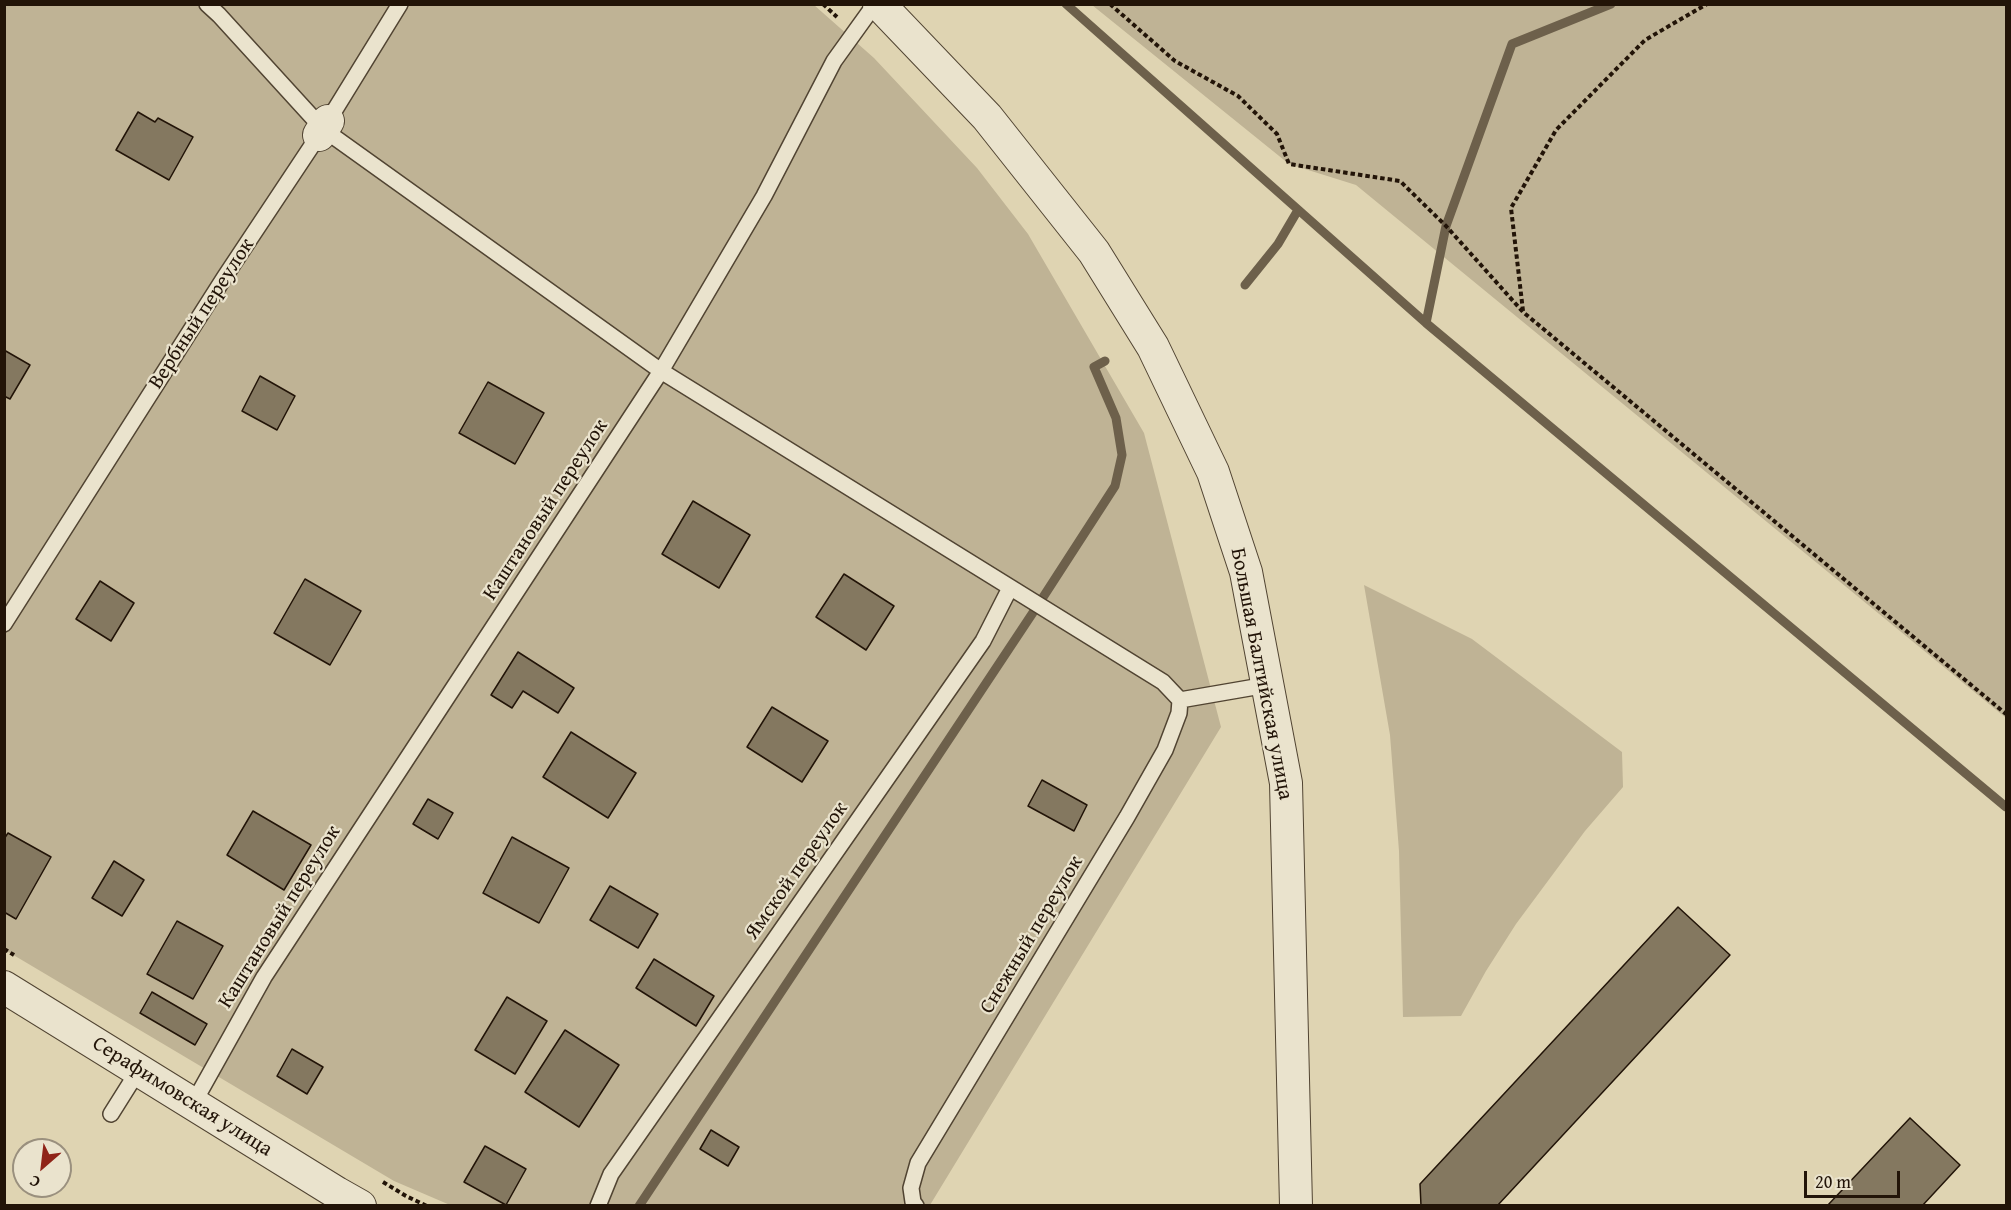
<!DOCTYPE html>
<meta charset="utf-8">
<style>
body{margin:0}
#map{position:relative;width:2011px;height:1210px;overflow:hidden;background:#dfd4b2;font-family:"Gentium Book Plus",serif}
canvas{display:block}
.frame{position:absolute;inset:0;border:6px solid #221408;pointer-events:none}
.north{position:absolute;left:12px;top:1138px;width:60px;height:60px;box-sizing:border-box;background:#eae3cd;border:2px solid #9a907e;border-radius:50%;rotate:208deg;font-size:16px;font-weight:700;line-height:24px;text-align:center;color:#221408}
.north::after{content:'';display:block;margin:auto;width:21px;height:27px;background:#8f2418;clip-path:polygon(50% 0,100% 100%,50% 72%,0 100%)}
.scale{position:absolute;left:1804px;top:1171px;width:96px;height:27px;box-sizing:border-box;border:3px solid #221408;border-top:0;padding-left:8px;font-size:18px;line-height:21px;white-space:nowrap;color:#221408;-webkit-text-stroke:4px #eae3cd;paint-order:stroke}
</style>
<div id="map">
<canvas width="2011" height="1210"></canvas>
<div class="frame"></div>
<div class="north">С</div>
<div class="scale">20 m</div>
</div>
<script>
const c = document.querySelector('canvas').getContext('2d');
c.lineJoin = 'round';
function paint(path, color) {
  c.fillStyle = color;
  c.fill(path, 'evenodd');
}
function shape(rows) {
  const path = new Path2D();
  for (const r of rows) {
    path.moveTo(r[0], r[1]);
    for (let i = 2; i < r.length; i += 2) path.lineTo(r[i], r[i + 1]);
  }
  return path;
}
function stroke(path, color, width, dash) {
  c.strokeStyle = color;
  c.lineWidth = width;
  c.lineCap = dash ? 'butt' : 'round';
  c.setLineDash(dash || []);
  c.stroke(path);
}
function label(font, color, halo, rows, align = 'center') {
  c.font = font + ' "Gentium Book Plus",serif';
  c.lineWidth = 4.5;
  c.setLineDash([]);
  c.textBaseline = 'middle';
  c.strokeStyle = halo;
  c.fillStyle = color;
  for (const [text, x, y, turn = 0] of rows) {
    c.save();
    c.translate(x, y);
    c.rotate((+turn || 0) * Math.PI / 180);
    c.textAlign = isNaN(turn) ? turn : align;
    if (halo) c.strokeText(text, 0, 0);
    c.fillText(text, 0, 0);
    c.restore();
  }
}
paint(shape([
 [5,5,814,5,874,58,977,168,1028,234,1144,433,1221,727,930,1205,450,1205,394,1181,5,950],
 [1092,5,2006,5,2006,718,1356,185,1289,164],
 [1364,585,1472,639,1622,752,1623,787,1585,831,1516,924,1486,971,1461,1016,1403,1017,1399,851,1390,735]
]), '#bfb395');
stroke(shape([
 [1066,4,1426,323,2006,807],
 [1245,285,1278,244,1298,210],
 [1426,323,1446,226,1512,44,1611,4],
 [639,1206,1038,605,1115,486,1122,455,1116,418,1094,367,1105,361]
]), '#6d604b', 9);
const building = shape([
 [138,112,155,122,158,118,193,137,169,180,116,150,138,112],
 [4,350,30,365,10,399,4,396,4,350],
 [260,376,295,396,277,430,242,411,260,376],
 [488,382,544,413,515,464,459,433,488,382],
 [693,501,750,535,719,588,662,554,693,501],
 [844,574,894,606,866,650,816,617,844,574],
 [305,579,361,611,330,665,274,633,305,579],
 [100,581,134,603,111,641,76,619,100,581],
 [518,652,574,688,558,713,523,691,512,708,491,695,518,652],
 [772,707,828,741,802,782,747,747,772,707],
 [571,732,636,773,608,818,543,777,571,732],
 [1042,780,1087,805,1074,831,1028,806,1042,780],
 [428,799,453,813,438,839,413,824,428,799],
 [253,811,311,845,284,890,227,855,253,811],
 [8,833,51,857,16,919,4,912,4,839,8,833],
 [512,837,569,868,539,923,483,893,512,837],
 [114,861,144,880,122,916,92,898,114,861],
 [610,886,658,914,638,948,590,920,610,886],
 [1678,907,1730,955,1497,1206,1421,1206,1420,1184,1678,907],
 [177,921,223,946,193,999,147,974,177,921],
 [654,959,714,996,696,1026,636,988,654,959],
 [152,992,207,1024,195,1045,140,1013,152,992],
 [507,997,547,1021,515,1074,475,1050,507,997],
 [565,1030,619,1065,579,1127,525,1092,565,1030],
 [292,1049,323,1067,307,1094,277,1076,292,1049],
 [1910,1118,1960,1165,1922,1206,1827,1206,1910,1118],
 [711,1130,739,1147,728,1166,700,1149,711,1130],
 [485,1146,526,1169,506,1205,464,1182,485,1146]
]);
paint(building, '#847860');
stroke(building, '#221408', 1.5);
const lane = shape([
 [207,4,219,15,323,129,661,371,1163,682,1180,700],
 [328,121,400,4],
 [4,624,224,278,319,135],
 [1180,700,1267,685],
 [193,1104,264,977,661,371,764,196,834,61,875,4],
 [111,1114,138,1071],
 [598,1206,611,1174,983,641,1010,588],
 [916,1206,913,1202,911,1188,918,1163,1127,817,1165,750,1179,713,1180,700]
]);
const street = shape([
 [879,4,987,117,1094,252,1153,347,1213,472,1246,572,1286,783,1296,1206],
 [319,135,328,121],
 [4,987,337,1193,360,1206]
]);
stroke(lane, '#514432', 18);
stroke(street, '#514432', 34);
stroke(shape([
 [823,4,837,17],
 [1110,4,1175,61,1238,96,1277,134,1289,164,1400,181,1446,226,1523,312,2006,714],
 [1523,311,1511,208,1556,130,1645,40,1707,4],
 [4,949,14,955],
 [383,1182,406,1196,427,1206]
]), '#221408', 4, [4.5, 3]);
stroke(lane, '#eae3cd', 15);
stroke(street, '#eae3cd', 32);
label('21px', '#221408', '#eae3cd', [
 ["Вербный переулок",202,314,-57],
 ["Каштановый переулок",546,510,-57],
 ["Большая Балтийская улица",1261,674,79],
 ["Ямской переулок",797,871,-55],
 ["Каштановый переулок",280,917,-58],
 ["Снежный переулок",1032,935,-59],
 ["Серафимовская улица",182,1097,32]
]);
</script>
